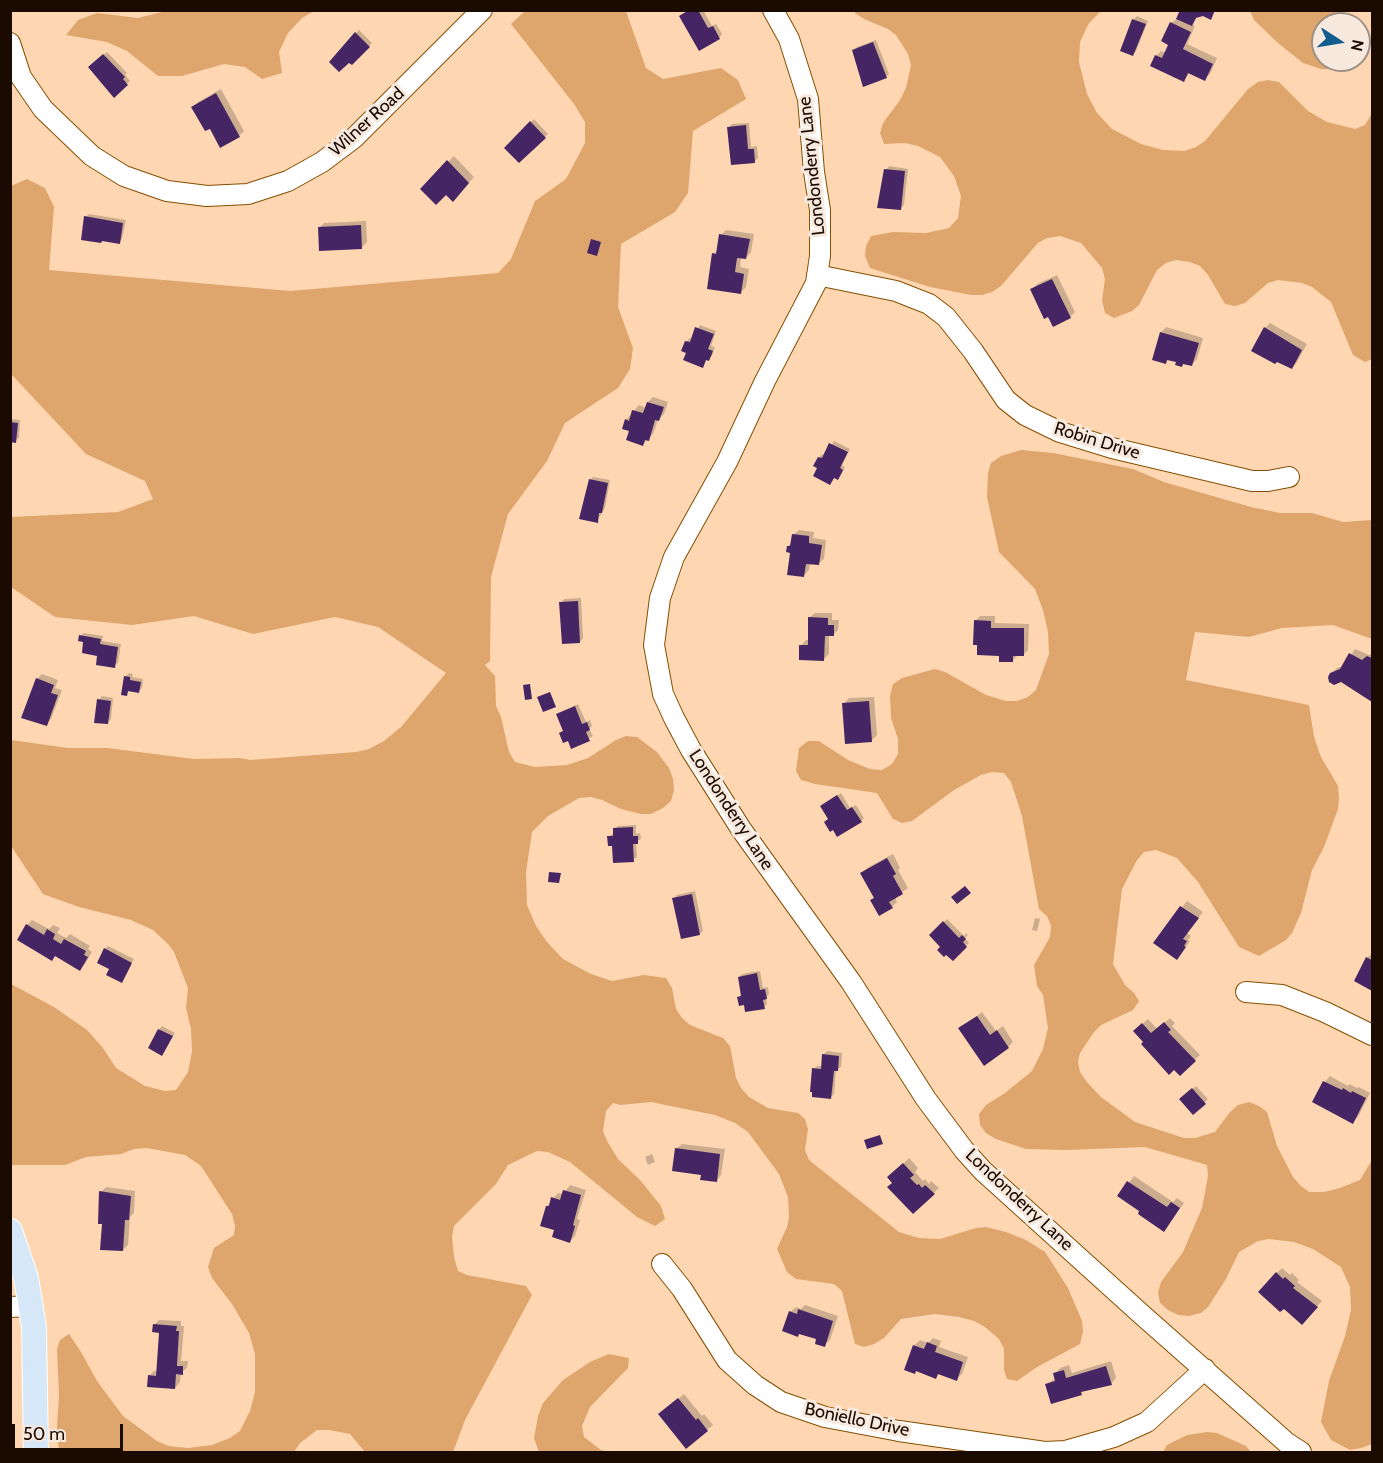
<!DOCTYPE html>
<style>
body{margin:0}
#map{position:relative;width:1383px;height:1463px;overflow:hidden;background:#fed7b2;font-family:Cabin,sans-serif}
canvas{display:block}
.frame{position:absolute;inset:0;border:12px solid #1b0a00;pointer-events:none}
.north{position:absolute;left:1311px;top:12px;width:60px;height:60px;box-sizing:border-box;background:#f7e9dd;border:2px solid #9f9085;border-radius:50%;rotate:102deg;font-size:16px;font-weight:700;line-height:24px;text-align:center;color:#1b0a00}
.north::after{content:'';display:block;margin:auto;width:21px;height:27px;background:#115d90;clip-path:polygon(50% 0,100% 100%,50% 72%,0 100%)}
.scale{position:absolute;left:12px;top:1424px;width:111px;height:27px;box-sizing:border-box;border:3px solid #1b0a00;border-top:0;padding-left:8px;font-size:18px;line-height:21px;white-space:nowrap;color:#1b0a00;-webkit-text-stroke:4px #f7e9dd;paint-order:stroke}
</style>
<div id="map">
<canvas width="1383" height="1463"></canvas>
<div class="frame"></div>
<div class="north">N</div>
<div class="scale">50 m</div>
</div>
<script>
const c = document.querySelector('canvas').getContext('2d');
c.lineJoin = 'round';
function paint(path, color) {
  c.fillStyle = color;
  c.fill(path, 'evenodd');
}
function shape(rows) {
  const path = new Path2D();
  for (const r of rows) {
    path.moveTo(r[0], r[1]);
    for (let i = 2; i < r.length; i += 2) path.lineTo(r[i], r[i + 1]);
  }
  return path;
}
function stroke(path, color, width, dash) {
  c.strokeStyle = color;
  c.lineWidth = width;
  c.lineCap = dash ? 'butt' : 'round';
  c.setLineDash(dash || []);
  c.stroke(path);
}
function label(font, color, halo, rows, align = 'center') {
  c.font = font + ' Cabin,sans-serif';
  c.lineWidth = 6;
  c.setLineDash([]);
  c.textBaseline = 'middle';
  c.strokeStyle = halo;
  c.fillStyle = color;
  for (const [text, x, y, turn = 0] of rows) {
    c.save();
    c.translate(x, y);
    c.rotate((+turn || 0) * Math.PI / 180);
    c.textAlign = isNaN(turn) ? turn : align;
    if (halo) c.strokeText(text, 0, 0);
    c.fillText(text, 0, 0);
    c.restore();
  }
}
paint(shape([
 [166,11,166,10,314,11,302,18,288,33,279,52,282,73,262,79,245,67,224,64,182,76,158,76,127,51,107,42,66,35,78,20,97,13,138,18],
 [525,11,626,11,646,68,663,79,721,68,738,80,746,99,693,131,688,193,675,212,621,244,618,307,633,348,630,369,618,388,565,423,547,461,508,514,491,577,490,661,485,665,495,676,496,706,501,717,509,752,515,762,535,767,567,765,588,758,616,740,626,736,637,737,657,752,669,768,673,779,674,790,671,801,663,808,651,814,641,814,621,809,602,800,591,797,579,798,548,816,532,832,526,872,527,905,536,926,547,942,563,959,591,974,612,981,644,975,666,978,672,988,676,1009,682,1018,690,1025,723,1038,730,1046,736,1078,741,1088,749,1097,768,1108,798,1113,805,1119,808,1129,805,1150,809,1160,899,1232,919,1238,940,1239,976,1228,986,1227,1006,1232,1026,1240,1045,1252,1068,1288,1082,1321,1083,1332,1080,1344,1037,1367,1017,1381,1007,1379,1004,1370,1004,1349,999,1339,985,1327,974,1321,959,1317,935,1314,901,1319,884,1338,874,1344,864,1347,855,1344,842,1291,834,1284,796,1279,787,1272,777,1249,787,1227,789,1218,788,1197,779,1174,748,1132,735,1123,715,1115,651,1102,620,1105,613,1103,606,1111,603,1131,607,1141,618,1159,640,1180,661,1206,665,1219,655,1226,637,1217,570,1162,548,1152,537,1151,508,1165,496,1184,454,1226,452,1237,454,1257,458,1271,467,1275,526,1286,532,1295,465,1420,453,1452,365,1452,350,1434,329,1430,317,1430,300,1443,294,1452,59,1452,57,1426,59,1396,57,1349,60,1340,69,1334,81,1352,97,1381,123,1416,157,1441,168,1446,188,1448,212,1445,230,1438,240,1431,250,1411,255,1392,255,1354,249,1333,232,1304,212,1278,208,1267,214,1248,234,1235,235,1226,232,1214,201,1166,185,1155,147,1148,134,1149,121,1154,86,1157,65,1165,11,1165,11,984,54,1007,87,1030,103,1048,116,1068,145,1086,165,1091,176,1090,188,1072,192,1051,191,1029,186,1008,188,988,174,952,168,944,153,930,131,920,79,907,43,894,11,846,11,740,68,748,107,748,194,759,240,758,250,760,356,752,369,749,384,741,401,727,446,673,378,627,335,617,253,634,194,616,132,625,55,617,11,587,11,517,118,512,153,499,145,481,86,454,11,374,11,186,27,179,45,188,54,207,49,270,290,291,498,273,511,259,535,201,566,179,585,143,585,122,574,104,511,24],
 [855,11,1101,11,1089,23,1080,42,1079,62,1087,94,1097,113,1112,129,1141,144,1163,150,1184,151,1196,147,1205,141,1248,89,1258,82,1268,80,1279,82,1308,111,1327,122,1355,129,1365,125,1372,113,1372,359,1365,362,1353,355,1331,302,1312,287,1302,283,1278,280,1268,283,1245,303,1235,306,1225,304,1208,275,1200,266,1190,262,1176,260,1166,263,1157,270,1139,305,1132,311,1114,318,1105,313,1102,300,1105,279,1102,268,1081,243,1060,236,1047,238,1038,243,1001,286,992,292,982,295,971,295,930,287,870,268,865,256,866,246,871,236,893,232,926,233,949,228,958,218,961,196,954,176,940,157,918,146,905,143,884,144,880,133,883,123,900,100,906,88,911,65,908,54,896,35,888,29,864,19,855,13],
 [1250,11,1341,11,1344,24,1323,24,1323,60,1345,60,1342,66,1332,69,1321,69,1303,63,1278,43,1254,20],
 [1021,450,1053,453,1133,469,1164,482,1251,507,1280,513,1312,513,1343,522,1372,520,1372,639,1333,625,1282,628,1249,637,1195,632,1186,680,1309,705,1314,737,1321,757,1338,786,1339,798,1338,809,1324,847,1312,870,1301,913,1292,933,1286,940,1259,956,1239,947,1198,882,1177,858,1156,850,1144,852,1137,860,1122,889,1113,964,1125,985,1134,993,1139,1001,1133,1010,1101,1025,1094,1032,1080,1053,1078,1062,1080,1072,1086,1081,1101,1097,1135,1122,1184,1138,1195,1138,1215,1132,1230,1112,1238,1105,1249,1102,1259,1106,1267,1112,1277,1146,1293,1177,1301,1186,1309,1192,1324,1192,1340,1188,1360,1180,1372,1160,1372,1444,1361,1448,1350,1450,1331,1440,1321,1422,1329,1381,1345,1336,1351,1310,1350,1287,1341,1267,1313,1249,1294,1242,1269,1239,1258,1241,1239,1252,1226,1279,1208,1307,1201,1313,1189,1316,1178,1315,1168,1310,1160,1303,1158,1293,1161,1282,1183,1252,1202,1208,1208,1176,1207,1165,1145,1147,1066,1150,1026,1149,996,1139,986,1133,980,1125,979,1114,986,1105,1005,1093,1032,1071,1043,1049,1048,1028,1043,995,1037,986,1034,965,1050,937,1051,926,1047,916,1039,909,1022,816,1011,782,1004,773,992,772,981,775,954,790,912,821,902,823,893,819,877,793,815,784,801,780,796,771,799,748,808,741,819,741,848,760,870,769,882,770,892,764,898,754,898,739,891,718,890,696,893,684,902,678,935,669,945,672,986,695,1006,701,1017,701,1028,697,1036,690,1049,654,1048,632,1043,610,1035,589,999,552,987,497,988,473,991,463,1001,456],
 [609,1354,629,1358,628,1368,590,1407,582,1426,584,1437,601,1450,608,1452,539,1452,534,1438,538,1416,543,1403,563,1380,590,1362],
 [1207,1432,1217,1433,1246,1446,1251,1452,1163,1452,1167,1445,1187,1435]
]), '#dea56d');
paint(shape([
 [689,10,703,10,712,26,716,24,722,34,719,38,681,16],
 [1181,10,1215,10,1210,18,1203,14,1197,16,1192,25,1195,26,1187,44,1217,58,1210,74,1204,79,1190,73,1184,80,1156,56,1161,51,1166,53,1170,44,1171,23,1178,18],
 [1137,16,1148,21,1136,51,1133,54,1122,50,1134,19],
 [359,30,372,43,352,63,340,50],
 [876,40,889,74,886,77,854,50,857,47],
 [107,52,127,73,125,75,130,81,114,96,90,68],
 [221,89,244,131,239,136,193,107,198,102],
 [534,119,548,134,519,161,522,131],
 [749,123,751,147,757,146,758,158,754,162,729,128,732,124],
 [454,156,474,177,458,195,422,189],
 [889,166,908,169,904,205,900,209,886,170],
 [89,214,126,220,122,239,119,242,86,217],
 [366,221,367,242,361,248,319,228,324,223],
 [726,230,754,234,751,252,746,258,741,257,740,267,749,269,746,287,741,292,713,254,719,249,721,235],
 [1057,275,1075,312,1070,317,1032,290,1037,284],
 [1270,323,1307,344,1297,362,1292,367,1265,328],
 [700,325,716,331,711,346,715,347,712,356,707,358,703,366,688,352,686,342,690,338,692,339],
 [1166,327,1203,338,1197,359,1191,365,1169,359,1166,362,1161,332],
 [653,397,668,402,664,414,658,420,653,434,643,444,631,430,626,420,639,405,646,408,648,402],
 [10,419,20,420,19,438,15,441,10,441],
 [834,441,850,449,842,465,845,467,841,475,838,478,835,477,830,484,819,458,822,454,825,456],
 [593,477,610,480,605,508,597,521,590,480],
 [799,530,814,532,813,538,826,540,824,559,818,564,810,563,809,570,804,575,788,546,792,543,793,535],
 [581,598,583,638,580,642,561,603,564,599],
 [815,613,832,613,832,620,839,620,838,630,833,635,829,635,829,654,824,659,801,646,806,640,809,640,809,618],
 [980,616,995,616,995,623,1029,624,1028,650,1023,655,1018,655,1012,661,975,621],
 [84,633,103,636,102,641,121,644,118,663,114,666,99,654,80,636],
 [1355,649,1369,655,1372,653,1372,700,1331,674,1337,668,1344,666],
 [129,673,133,674,132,677,143,679,142,688,138,692,129,691,126,694,126,676],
 [42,674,58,680,55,688,62,690,51,719,46,725,37,679],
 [102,696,113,698,111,719,107,723,99,700],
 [874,697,877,735,871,741,844,704,849,698],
 [578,704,586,722,590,720,592,726,589,729,593,736,572,747,569,739,560,733,564,730,557,714],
 [841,793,850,808,856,805,864,818,861,821,829,818,821,806],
 [636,825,636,834,640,833,641,839,636,842,637,857,633,860,614,844,609,836,615,833,614,829,618,826],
 [893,854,900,868,898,870,908,888,895,897,897,902,892,907,875,897,862,873,867,868],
 [695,891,703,931,700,934,674,898,677,895],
 [1187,901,1203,912,1187,933,1191,936,1188,940,1190,941,1182,952,1155,943],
 [1035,918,1040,919,1037,931,1032,930],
 [947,919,964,936,966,933,968,935,965,938,969,943,953,959,931,935],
 [32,920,49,929,53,925,60,928,57,933,66,938,70,934,90,946,88,949,92,952,85,964,80,970,56,955,52,959,27,925],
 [108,946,134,959,121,982,111,968,105,949],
 [1372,953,1372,989,1356,980,1367,958],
 [760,971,763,988,768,987,769,994,766,998,767,1004,764,1007,745,1004,739,997,742,994,739,977,742,974],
 [982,1012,996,1031,1003,1026,1013,1042,1008,1047,960,1029],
 [1170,1018,1175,1023,1172,1026,1200,1055,1180,1074,1135,1031,1148,1019,1157,1029],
 [162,1026,175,1033,162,1054,159,1030],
 [827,1051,842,1053,841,1067,836,1070,834,1094,830,1098,814,1069,817,1066,822,1066,823,1055],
 [1330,1076,1348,1086,1349,1084,1357,1088,1359,1087,1370,1093,1358,1117,1352,1122,1314,1102,1325,1082],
 [1196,1086,1208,1099,1194,1113,1181,1099],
 [682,1144,725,1149,721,1175,716,1181,676,1149],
 [652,1154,655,1162,648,1165,645,1157],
 [909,1158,918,1168,915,1172,923,1181,925,1179,929,1184,931,1181,939,1188,913,1212,889,1178],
 [1134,1176,1173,1202,1177,1198,1184,1203,1164,1230,1119,1196],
 [570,1185,586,1190,577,1219,580,1220,575,1236,570,1241,556,1229,547,1206,558,1193,563,1194],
 [106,1187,135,1191,134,1213,130,1217,128,1245,123,1250,104,1223,101,1192],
 [1282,1268,1290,1275,1292,1273,1299,1280,1297,1282,1322,1301,1302,1323,1277,1273],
 [805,1305,838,1316,830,1340,824,1345,790,1312,796,1307,801,1309],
 [159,1320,181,1321,181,1326,184,1326,181,1361,188,1361,187,1368,181,1373,180,1382,175,1388,149,1376,154,1371,157,1371,161,1332,154,1325],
 [933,1338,941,1341,939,1347,968,1357,962,1374,956,1379,940,1373,936,1377,914,1346,920,1340,928,1343],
 [1111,1361,1116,1378,1111,1384,1084,1390,1081,1393,1047,1384,1056,1378,1055,1374,1060,1368,1069,1365,1072,1373],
 [684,1394,702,1416,704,1414,713,1425,707,1430,666,1409]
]), '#0003');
paint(shape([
 [689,10,698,10,708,28,713,26,720,39,699,51,679,16],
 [1180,10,1215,10,1211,20,1203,16,1196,18,1192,26,1176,19],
 [1132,19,1146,24,1133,56,1120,51],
 [1170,22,1191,32,1183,49,1213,64,1205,81,1188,73,1184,82,1150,66,1155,55,1162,58,1168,45,1161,41],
 [355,32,370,47,352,65,349,63,339,72,329,62],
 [873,42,887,78,863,87,852,50],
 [103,54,125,77,123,79,128,85,114,98,88,67],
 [216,93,240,137,220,148,210,129,205,131,191,107],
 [530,121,546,138,519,163,504,148],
 [746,125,748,149,754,149,755,163,731,165,727,127],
 [447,160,469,183,453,202,446,195,436,205,420,189],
 [884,169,905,171,901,210,877,208],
 [84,216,123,223,120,244,102,241,101,243,81,240],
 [361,225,362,249,319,251,318,227],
 [719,234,750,239,746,259,737,258,735,272,744,274,741,294,707,289,712,253,716,254],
 [591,239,601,242,597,256,587,253],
 [1052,279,1071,318,1053,327,1048,317,1044,319,1030,289],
 [695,327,714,334,708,349,713,351,709,361,706,360,703,368,683,360,686,353,681,351,685,341,690,342],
 [1264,327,1302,350,1292,369,1277,362,1275,364,1251,351],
 [1160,332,1199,343,1192,366,1183,364,1182,367,1175,365,1176,362,1167,360,1166,364,1152,360],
 [647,402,664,407,659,421,655,420,649,441,645,440,643,446,626,440,629,431,622,429,625,419,629,421,632,410,643,413],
 [10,422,18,423,16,443,10,442],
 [829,443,848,452,840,468,843,470,838,480,834,478,830,485,813,476,817,468,813,466,818,457,822,458],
 [589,479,608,483,602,513,599,513,598,523,579,519],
 [792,534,809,536,809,543,822,545,819,565,806,564,804,577,787,575,790,553,786,552,787,546,790,546],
 [578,601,580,643,562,644,559,602],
 [808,617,828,618,828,625,834,625,834,636,825,636,824,661,799,660,799,645,808,645],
 [974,620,991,621,991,628,1024,628,1024,656,1013,656,1013,662,999,662,999,656,977,655,977,645,973,645],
 [79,635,101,639,100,644,118,647,115,668,96,665,97,656,82,653,83,642,78,641],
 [1349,653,1362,660,1367,656,1372,658,1372,702,1341,682,1334,685,1329,682,1328,677,1330,673,1340,669],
 [124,676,130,677,130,680,141,682,139,693,128,691,127,696,121,695],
 [36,678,54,685,51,693,58,695,47,726,21,718],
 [530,684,532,699,525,700,523,685],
 [550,692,556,707,543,712,537,697],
 [97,699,111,701,108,724,94,723],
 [869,701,872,742,845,744,842,703],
 [575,706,582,724,587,722,590,730,586,732,590,741,571,749,568,741,563,743,559,733,563,731,556,714],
 [837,795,847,810,852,807,862,822,837,837,833,830,830,832,824,822,828,819,820,806],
 [633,827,633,836,638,836,638,844,633,844,634,862,613,863,612,846,608,846,607,836,613,836,613,828],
 [887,858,896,874,893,876,903,894,889,902,893,908,879,916,870,900,874,898,860,873],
 [549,872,561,873,559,883,548,882],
 [965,886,971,893,957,904,951,897],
 [692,894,700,935,681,939,672,898],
 [1180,906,1199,918,1183,939,1187,941,1184,946,1186,947,1177,960,1153,943],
 [943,921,959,938,962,935,966,939,963,942,967,947,953,961,946,955,944,957,937,950,940,947,929,935],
 [26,924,44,935,47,929,55,934,53,939,61,944,64,939,86,951,84,955,88,957,80,971,55,956,52,961,17,940],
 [104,948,132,963,122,983,106,975,109,969,97,963],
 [1366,957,1372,960,1372,991,1354,981],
 [757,973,760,990,765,989,767,999,763,1000,765,1009,745,1012,744,1005,739,1006,737,997,741,996,738,977],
 [977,1016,990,1035,997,1030,1009,1048,984,1066,958,1028],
 [1164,1022,1171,1030,1168,1032,1196,1061,1180,1076,1174,1070,1169,1075,1141,1044,1143,1042,1133,1031,1142,1023,1151,1033],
 [158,1029,173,1036,162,1056,148,1048],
 [822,1054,839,1056,838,1071,834,1071,831,1099,812,1097,812,1092,810,1092,812,1068,821,1069],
 [1323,1081,1342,1090,1343,1088,1351,1093,1352,1091,1366,1098,1353,1124,1312,1102],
 [1192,1088,1206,1104,1193,1115,1179,1099],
 [880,1135,883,1144,867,1149,864,1140],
 [675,1148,720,1154,717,1182,700,1180,701,1175,672,1171],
 [903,1163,914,1175,910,1178,917,1185,919,1184,922,1188,925,1185,935,1194,913,1214,887,1187,892,1183,887,1177],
 [1127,1181,1167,1207,1171,1202,1180,1208,1164,1232,1138,1214,1139,1211,1117,1196],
 [563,1190,581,1195,573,1225,575,1226,570,1243,552,1237,554,1230,540,1226,546,1206,549,1206,551,1197,560,1200],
 [99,1191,131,1196,129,1220,125,1220,123,1251,100,1250,102,1224,98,1224],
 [1276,1272,1283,1279,1285,1277,1295,1286,1293,1288,1318,1307,1302,1325,1284,1309,1280,1312,1258,1292],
 [798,1309,833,1321,825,1347,815,1344,816,1339,799,1334,798,1337,782,1331,789,1311,797,1314],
 [153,1324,177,1326,176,1331,179,1331,177,1366,183,1366,183,1375,176,1374,175,1389,147,1387,148,1375,156,1376,159,1333,152,1332],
 [927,1342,937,1346,935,1352,963,1362,957,1381,938,1374,936,1379,916,1371,915,1374,904,1370,913,1345,924,1349],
 [1106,1366,1112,1385,1081,1392,1082,1395,1051,1404,1045,1384,1055,1381,1053,1373,1064,1370,1066,1378],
 [678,1398,696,1420,698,1418,708,1431,686,1449,658,1414]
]), '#452563');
const minor = shape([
 [773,10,789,39,808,99,814,172,820,210,820,256,816,283,765,381,727,462,674,557,660,598,654,645,663,694,674,718,691,750,741,829,851,982,926,1099,964,1150,983,1171,1140,1313,1287,1443,1301,1452],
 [10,43,21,77,43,109,92,156,124,176,167,191,207,196,248,194,288,181,322,162,354,138,482,10],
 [817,275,896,291,929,304,946,317,973,351,1006,400,1025,415,1060,432,1112,448,1252,481,1268,481,1289,477],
 [1246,992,1282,995,1325,1012,1372,1035],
 [662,1264,682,1289,727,1360,755,1385,781,1402,825,1417,899,1431,1045,1452],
 [10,1307,32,1306],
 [1045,1452,1065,1451,1114,1437,1147,1422,1205,1369]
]);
const major = shape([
 [10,1231,26,1278,34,1327,36,1452]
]);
stroke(minor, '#864e00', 22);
stroke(major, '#fff', 26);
stroke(minor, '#fff', 20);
stroke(major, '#d6e8f8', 24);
label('18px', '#1b0a00', '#f7e9dd', [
 ["Wilner Road",367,122,-42],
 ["Londonderry Lane",812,166,-96],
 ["Robin Drive",1097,441,17],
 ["Londonderry Lane",731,810,57],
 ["Londonderry Lane",1019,1200,43],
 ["Boniello Drive",857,1420,12]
]);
</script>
